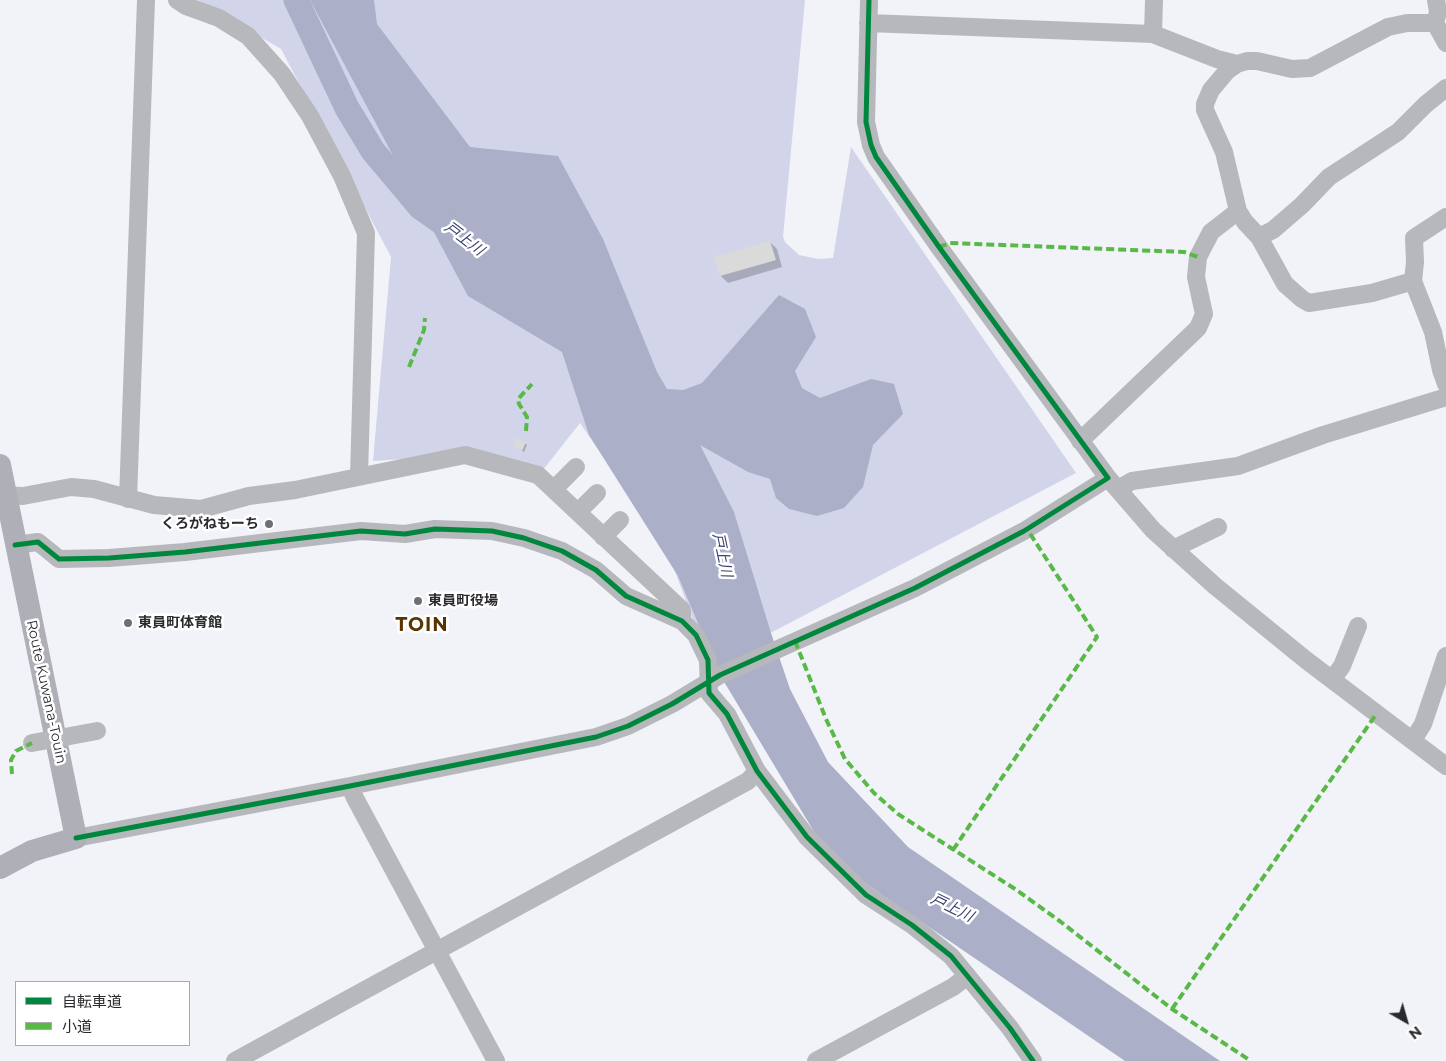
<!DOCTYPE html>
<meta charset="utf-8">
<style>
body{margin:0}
#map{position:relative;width:1446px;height:1061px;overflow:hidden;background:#f2f3f8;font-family:Montserrat,"Noto Sans JP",sans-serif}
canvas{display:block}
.legend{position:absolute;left:15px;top:981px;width:175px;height:65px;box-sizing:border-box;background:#fff;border:1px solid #a9aaab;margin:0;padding:6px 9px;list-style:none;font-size:15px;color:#292a2d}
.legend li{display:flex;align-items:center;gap:10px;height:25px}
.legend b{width:25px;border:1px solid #a9aaab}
.north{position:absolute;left:1381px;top:996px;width:50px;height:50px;-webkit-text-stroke:4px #fff;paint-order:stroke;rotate:142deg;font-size:14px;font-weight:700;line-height:20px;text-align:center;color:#292a2d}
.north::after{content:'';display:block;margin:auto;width:18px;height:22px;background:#292a2d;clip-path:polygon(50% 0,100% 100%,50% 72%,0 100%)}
</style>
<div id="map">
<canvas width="1446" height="1061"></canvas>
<ul class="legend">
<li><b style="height:6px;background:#00873e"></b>自転車道</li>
<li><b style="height:6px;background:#58b947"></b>小道</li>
</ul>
<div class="north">N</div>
</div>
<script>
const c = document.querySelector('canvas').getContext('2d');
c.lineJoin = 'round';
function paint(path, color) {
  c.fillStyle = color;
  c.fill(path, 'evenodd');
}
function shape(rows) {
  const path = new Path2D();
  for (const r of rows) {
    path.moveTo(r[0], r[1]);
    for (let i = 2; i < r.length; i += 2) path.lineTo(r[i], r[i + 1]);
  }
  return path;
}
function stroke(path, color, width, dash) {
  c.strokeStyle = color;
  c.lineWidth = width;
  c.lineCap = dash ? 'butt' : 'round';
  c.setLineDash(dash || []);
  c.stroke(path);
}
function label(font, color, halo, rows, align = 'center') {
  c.font = font + ' Montserrat,"Noto Sans JP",sans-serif';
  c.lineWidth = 5;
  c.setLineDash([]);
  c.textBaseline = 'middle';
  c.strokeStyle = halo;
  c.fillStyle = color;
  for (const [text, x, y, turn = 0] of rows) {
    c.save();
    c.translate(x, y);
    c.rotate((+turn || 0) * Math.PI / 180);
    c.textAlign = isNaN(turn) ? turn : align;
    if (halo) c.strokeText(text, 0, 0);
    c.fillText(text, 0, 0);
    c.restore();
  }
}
paint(shape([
 [197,0,805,0,783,237,785,242,799,255,818,259,833,258,851,147,1076,473,759,639,708,660,667,550,580,423,543,470,465,455,373,461,391,257,281,49]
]), '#d2d5ea');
paint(shape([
 [310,0,374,0,377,24,470,147,558,156,603,239,657,372,667,389,683,390,702,383,779,295,805,309,816,337,795,371,802,388,820,398,871,379,894,384,903,414,873,445,863,487,844,508,817,516,789,509,776,498,770,479,748,472,700,445,734,512,771,633,790,689,828,762,908,847,1220,1061,1125,1061,831,860,720,675,678,576,589,435,562,352,468,296]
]), '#abafc7');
paint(shape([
 [770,242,777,249,782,267,728,283,721,276,716,258],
 [525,443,527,445,524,452,514,447]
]), '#0003');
stroke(shape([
 [296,0,347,108,373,151,420,207,447,226]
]), '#abafc7', 25);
paint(shape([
 [770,241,776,260,720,276,714,257],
 [516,438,526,442,522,451,513,447]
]), '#dbdadb');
stroke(shape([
 [177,0,186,6,219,18,248,36,282,74,310,116,342,176,366,233,359,476],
 [1436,0,1438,12,1435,23,1446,43],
 [868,23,1153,34,1217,59,1237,64],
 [1435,23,1407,23,1388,27,1310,68,1292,69,1257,61,1247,61,1237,64,1227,71,1211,90,1205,104,1205,110,1224,152,1238,211,1245,222,1259,237,1273,230,1302,205,1329,177,1398,132,1425,105,1446,88],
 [1153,34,1154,0],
 [1446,217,1414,238,1415,262,1413,281,1433,332,1441,370,1446,384],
 [1259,237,1285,284,1302,299,1309,303,1372,293,1413,281],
 [1080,441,1198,328,1204,314,1196,277,1198,257,1211,232,1238,211],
 [1108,478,1153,530,1215,586,1306,660,1446,766],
 [554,489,576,467],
 [1118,489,1132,481,1238,466,1323,435,1446,397],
 [0,495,23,496,71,487,94,489,154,505,201,509,249,496,295,490,465,455,538,475,682,610,682,621],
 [128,499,146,0],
 [578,512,597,493],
 [603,537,620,520],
 [15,545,38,542,59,559,109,558,185,552,361,531,405,534,435,529,492,531,524,538,562,551,596,570,626,596,682,621,696,635,708,660,709,693,727,714,757,771,807,837,866,895,912,925,951,956,1010,1028,1033,1061],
 [1173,549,1218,527],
 [1332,680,1342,666,1358,626],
 [1413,740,1423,724,1446,656],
 [350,786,355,798,496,1061],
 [76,838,350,786,596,737,628,726,672,704,720,675,915,588,1024,531,1108,478,939,247,876,157,871,145,866,122,869,0],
 [235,1061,748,781,757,771],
 [816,1061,953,987,966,977]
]), '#b6b8bc', 18);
stroke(shape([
 [0,465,76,838,32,851,0,868]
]), '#afb0b7', 22);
stroke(shape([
 [32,743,97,731]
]), '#b6b8bc', 18);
stroke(shape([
 [939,247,950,243,1184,252,1198,257],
 [409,367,424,330,425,318],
 [526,431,527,417,519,404,518,399,532,384],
 [795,641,826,719,845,759,874,793,898,814,1015,889,1061,922,1172,1009,1251,1061],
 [12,774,11,760,16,751,32,743],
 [953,850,1097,637,1027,529],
 [1172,1009,1377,713]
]), '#58b947', 4, [8, 4]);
stroke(shape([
 [15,545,38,542,59,559,109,558,185,552,361,531,405,534,435,529,492,531,524,538,562,551,596,570,626,596,682,621,696,635,708,660,709,693,727,714,757,771,807,837,866,895,912,925,951,956,1010,1028,1033,1061],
 [76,838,350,786,596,737,628,726,672,704,720,675,915,588,1024,531,1108,478,939,247,876,157,871,145,866,122,869,0]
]), '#00873e', 5);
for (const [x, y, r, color] of [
 [269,524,5,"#6f7074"],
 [418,601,5,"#6f7074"],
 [128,623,5,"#6f7074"]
]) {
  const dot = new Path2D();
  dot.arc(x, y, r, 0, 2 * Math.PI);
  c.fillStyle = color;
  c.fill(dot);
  stroke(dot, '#fff', 2);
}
label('bold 14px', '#292a2d', '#fff', [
 ["くろがねもーち",259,524,"right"],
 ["東員町役場",428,601],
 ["東員町体育館",138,623]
], 'left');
label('14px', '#292a2d', '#fff', [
 ["Route Kuwana-Touin",46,692,78]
]);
label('italic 15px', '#3c416f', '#fff', [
 ["戸上川",464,239,37],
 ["戸上川",722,555,78],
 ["戸上川",952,908,26]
]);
c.letterSpacing = '1px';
label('bold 19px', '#583400', '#fff', [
 ["TOIN",422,625]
]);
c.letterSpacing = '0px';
</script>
